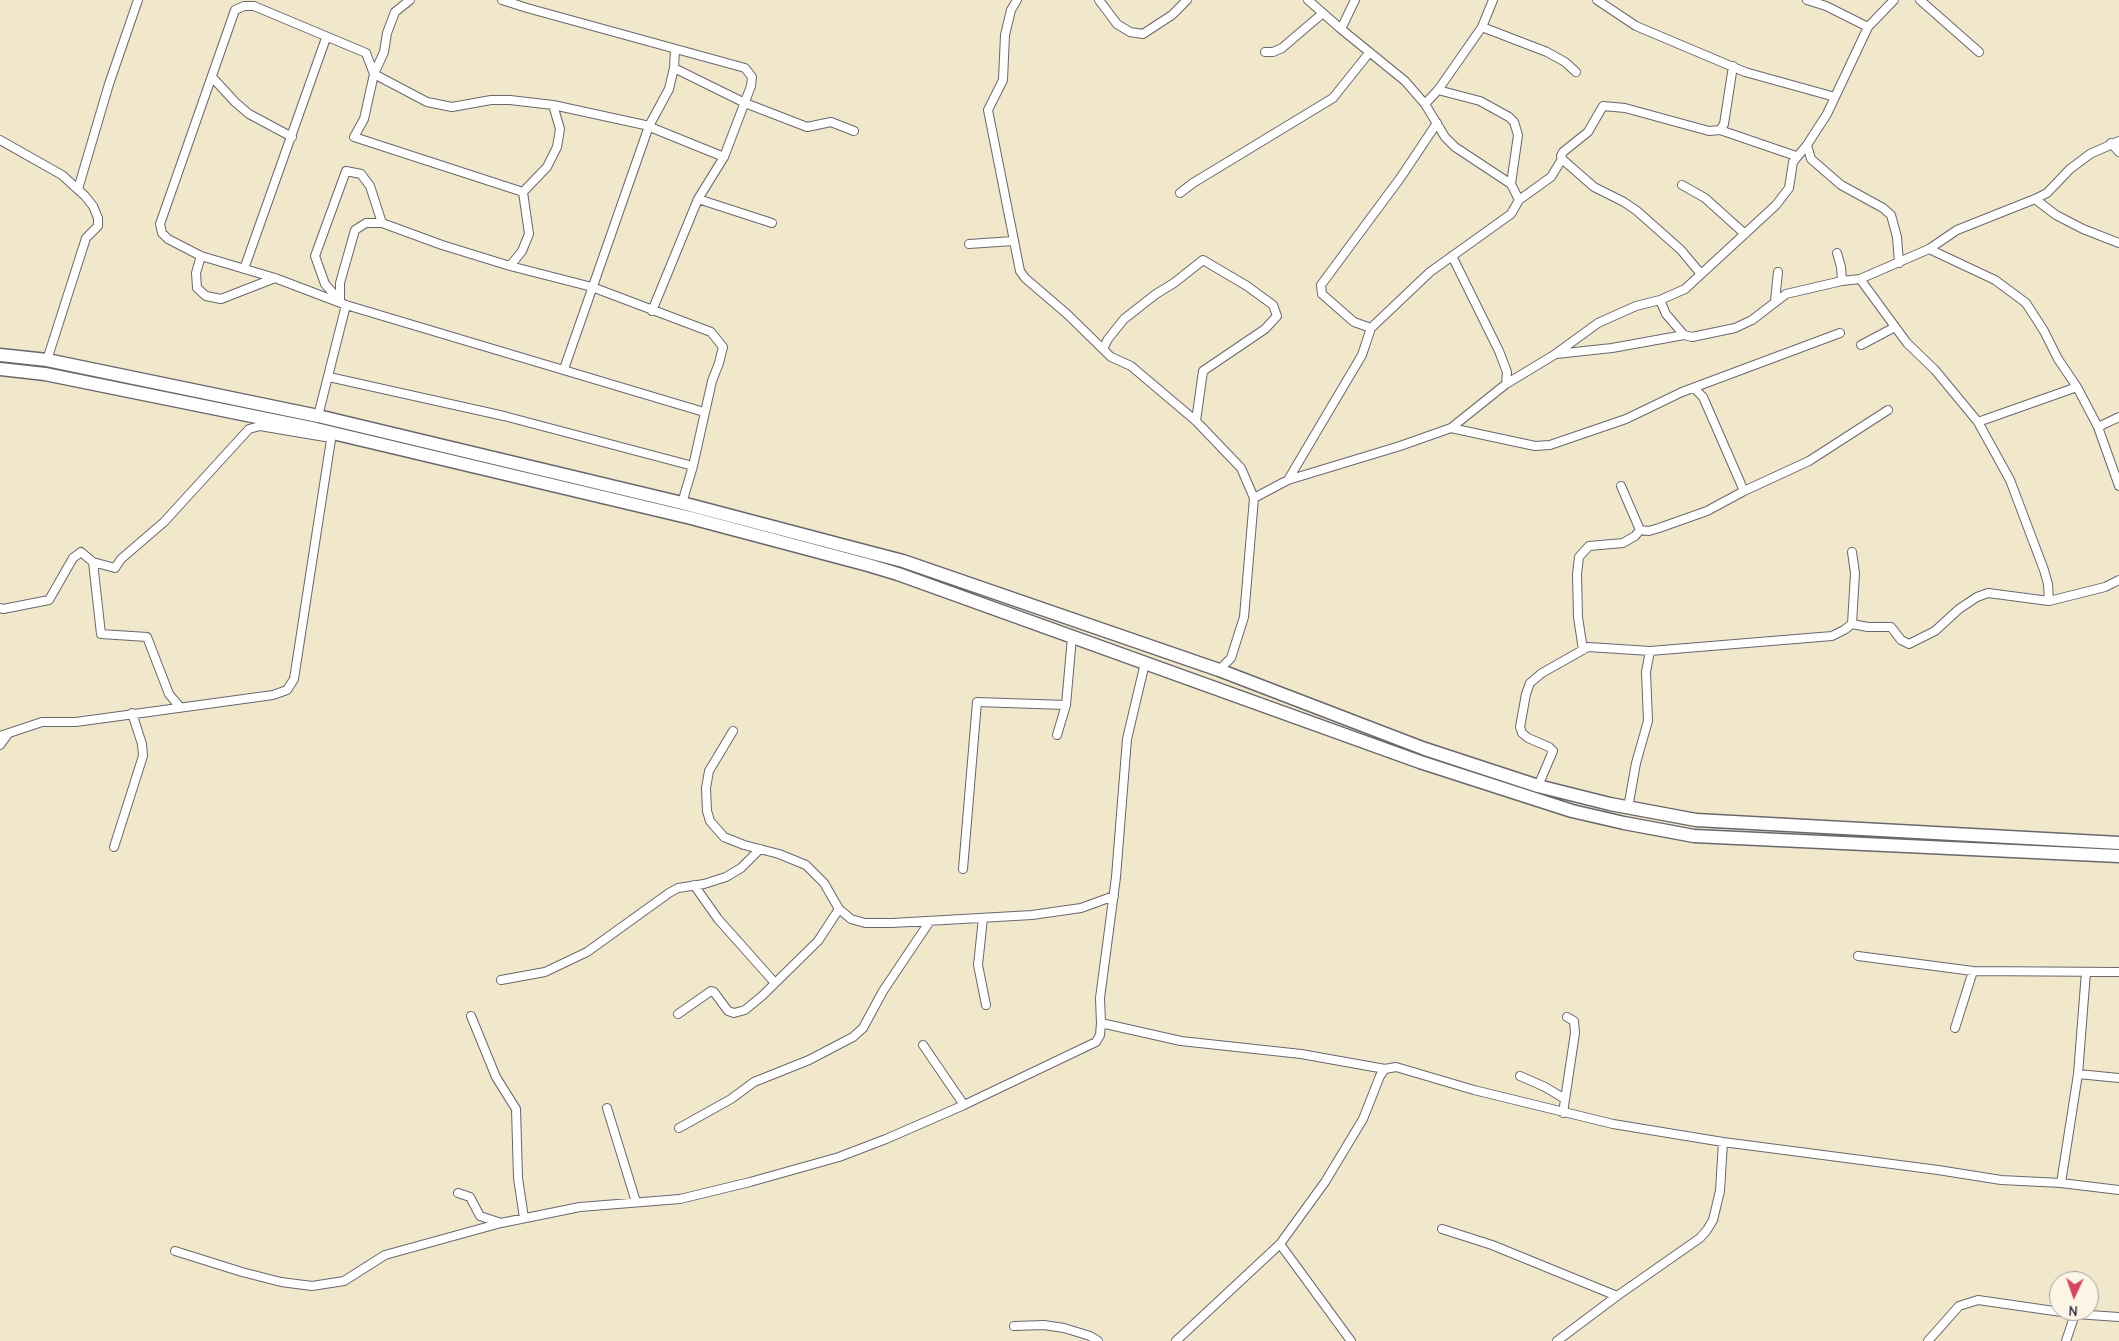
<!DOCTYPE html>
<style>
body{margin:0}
#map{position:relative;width:2119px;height:1341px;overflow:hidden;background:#f1e7cb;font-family:"Comic Neue",sans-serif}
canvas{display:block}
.north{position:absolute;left:2049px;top:1271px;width:50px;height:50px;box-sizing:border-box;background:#fcf5e5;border:1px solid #a5a1a1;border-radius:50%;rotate:183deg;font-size:14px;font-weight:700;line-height:20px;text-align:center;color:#22223b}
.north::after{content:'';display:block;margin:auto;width:18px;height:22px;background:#d1495b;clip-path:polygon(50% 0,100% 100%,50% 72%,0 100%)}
</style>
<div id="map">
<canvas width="2119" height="1341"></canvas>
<div class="north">N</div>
</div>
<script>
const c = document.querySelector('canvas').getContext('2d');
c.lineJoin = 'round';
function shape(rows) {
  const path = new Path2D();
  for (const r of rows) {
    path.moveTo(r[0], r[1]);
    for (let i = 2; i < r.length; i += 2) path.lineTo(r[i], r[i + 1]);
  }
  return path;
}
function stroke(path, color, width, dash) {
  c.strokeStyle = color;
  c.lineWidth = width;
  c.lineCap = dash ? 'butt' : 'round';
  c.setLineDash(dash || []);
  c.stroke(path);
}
const street = shape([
 [410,0,395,12,387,33,384,52,374,74,364,119,354,137,523,192],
 [502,0,527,8,745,68,752,77,751,86,724,157,698,199,652,311],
 [1017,0,1011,10,1005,35,1003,80,988,110,1020,271,1025,278,1067,314,1111,357,1131,366,1196,421,1241,468,1254,498],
 [1099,0,1117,24,1130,32,1143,34,1172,15,1187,0],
 [1308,0,1341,29,1405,81,1425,104,1445,137,1455,147,1511,184,1519,200],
 [1597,0,1636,26,1745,72,1835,97],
 [1807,0,1826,6,1868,27],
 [1920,0,1979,52],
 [1482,27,1547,52,1565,62,1576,72],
 [1341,29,1355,0],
 [1265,52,1273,52,1282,48,1323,13],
 [674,68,745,103,807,127,831,122,854,131],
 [212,77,235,102,249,114,292,137],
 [1438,90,1480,101,1509,117,1514,122,1518,135,1511,184],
 [1425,104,1438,90,1482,27,1493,0],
 [1720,130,1724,124,1733,66],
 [0,140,62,175,85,196,93,206,98,218,98,226,86,238,47,360],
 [2111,143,2119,152],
 [1807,145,1811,159,1841,185,1883,208,1891,215,1897,237,1899,263],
 [1682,185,1705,198,1745,234],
 [78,189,109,84,138,0],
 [523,192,547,167,557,147,560,129,553,105],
 [1180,193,1193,183,1333,98,1369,53],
 [698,199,772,223],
 [2035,199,2056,215,2083,229,2119,243],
 [969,244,1013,241],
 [1929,249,1995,280,2026,303,2044,331,2058,359,2077,387,2098,427,2119,486],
 [1837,253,1841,267,1842,281],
 [201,256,196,273,197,288,206,296,221,299,275,278],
 [1452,256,1499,351,1507,372,1506,384],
 [510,266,522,251,529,234,523,192],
 [244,269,326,38],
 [1701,274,1681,250,1637,211,1624,202,1594,187,1562,159,1561,156,1563,152,1588,132,1603,106,1625,108,1709,131,1720,130,1796,156],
 [1860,279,1907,343,1935,370,1978,422,2010,480,2044,570,2048,584,2049,601],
 [1660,300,1666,314,1684,335],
 [340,301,325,284,315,256,346,171,361,174,370,186,382,223],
 [1775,301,1778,272],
 [340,302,340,283,355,230,366,223,382,223,442,245,510,266,592,287,711,332,723,347,719,363,712,381,693,466,682,503],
 [1371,328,1354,322,1322,294,1321,285,1401,177,1437,123],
 [1861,345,1895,327],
 [1103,349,1108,339,1124,319,1156,294,1174,283,1203,260,1247,286,1273,305,1277,316,1265,329,1203,371,1196,421],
 [1556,354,1612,348,1684,335,1692,337,1735,328,1752,320,1786,294,1842,281,1860,279,1929,249,1957,230,2035,199,2047,193,2070,169,2090,154,2119,141],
 [564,369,649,126,669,89,674,68,675,49],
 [329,377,504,416,693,466],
 [1694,388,1703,397,1744,491],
 [704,412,346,305,275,278,201,256,168,239,162,233,160,224,235,10,244,6,254,6,366,53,374,74,427,102,452,107,491,100,510,100,553,105,645,125,724,157],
 [318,416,346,305],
 [1978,422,2077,387],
 [2098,427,2119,417],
 [1451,428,1535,446,1550,445,1626,419,1682,392,1840,333],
 [1288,480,1362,355,1371,328,1430,272,1511,214,1519,200,1551,177,1562,159],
 [1621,486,1640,530,1649,531,1659,528,1707,511,1744,491,1809,461,1888,410],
 [93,562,101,634,147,637,169,694,179,706],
 [0,608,3,609,49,600,73,558,81,552,93,562,115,568,121,559,164,522,249,429,260,426,325,437],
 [1852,624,1868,627,1891,627,1901,640,1909,644,1935,631,1959,609,1977,597,1988,593,2049,601,2105,587,2119,580],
 [1583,650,1578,617,1577,574,1579,557,1589,546,1623,543,1635,536,1640,530],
 [1219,670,1231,658,1244,617,1254,498,1288,480,1400,446,1451,428,1506,384,1554,355,1598,323,1636,306,1660,300,1685,289,1776,205,1789,188,1793,162,1807,145,1827,114,1868,27,1894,0],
 [733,731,709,771,706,788,707,811,710,821,724,837,744,845,779,854,806,865,824,883,839,909,851,919,865,923,892,923,1032,915,1081,908,1114,896],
 [1057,735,1066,705,1072,637],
 [0,736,42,722,76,722,273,695,287,690,294,679,332,433],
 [0,745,8,734],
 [1538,786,1553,751,1549,747,1528,738,1522,733,1520,727,1526,694,1530,683,1542,673,1588,647,1650,651,1832,636,1844,630,1852,624,1855,573,1852,552],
 [1628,808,1636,763,1648,721,1646,672,1650,651],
 [114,847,143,756,142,744,132,713],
 [963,869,977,702,1066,705],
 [694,885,718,919,775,983],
 [983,918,978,965,986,1005],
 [1858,956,1973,971,2119,972],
 [501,980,545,972,587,952,669,893,678,888,704,884,726,877,741,868,760,849],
 [678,1014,711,991,714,992,728,1011,734,1013,745,1010,762,996,818,941,839,909],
 [471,1016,496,1077,516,1109,518,1178,524,1218],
 [1101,1023,1181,1041,1301,1054,1385,1069,1396,1067,1474,1090,1613,1124,1723,1142,1938,1170,2001,1180,2061,1183,2119,1190],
 [1955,1028,1973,971],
 [923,1045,964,1105],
 [2078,1074,2119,1078],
 [1520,1076,1545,1087,1565,1099],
 [607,1108,636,1202],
 [1563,1113,1575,1033,1574,1021,1567,1017],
 [679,1128,731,1099,754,1082,809,1060,853,1037,863,1028,883,991,930,921],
 [2061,1183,2078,1074,2086,972],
 [458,1193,470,1197,480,1216,501,1223],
 [1442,1229,1492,1245,1617,1296],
 [175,1251,242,1272,281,1282,312,1286,344,1281,385,1255,501,1223,580,1207,680,1199,750,1182,839,1157,886,1139,964,1105,1096,1042,1100,1035,1101,1023,1100,998,1116,877,1127,739,1145,663],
 [1014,1326,1044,1325,1064,1328,1090,1336,1098,1341],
 [1176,1341,1280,1244],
 [1351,1341,1280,1244,1325,1182,1363,1119,1380,1076,1385,1069],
 [1557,1341,1617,1296,1700,1238,1707,1230,1713,1220,1720,1191,1723,1142],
 [1928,1341,1959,1306,1978,1300,2075,1314,2119,1317],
 [2066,1341,2075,1314]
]);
const primary = shape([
 [0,355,47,360,318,416,682,503,872,553,903,561,1219,670,1425,749,1538,786,1610,804,1696,820,2119,843],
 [0,369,45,374,316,429,691,518,868,565,898,574,1420,762,1572,811,1624,823,1694,836,2119,856]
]);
stroke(street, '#6a676d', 10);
stroke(primary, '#6a676d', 15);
stroke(street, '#fff', 8);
stroke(primary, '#fff', 12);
</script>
